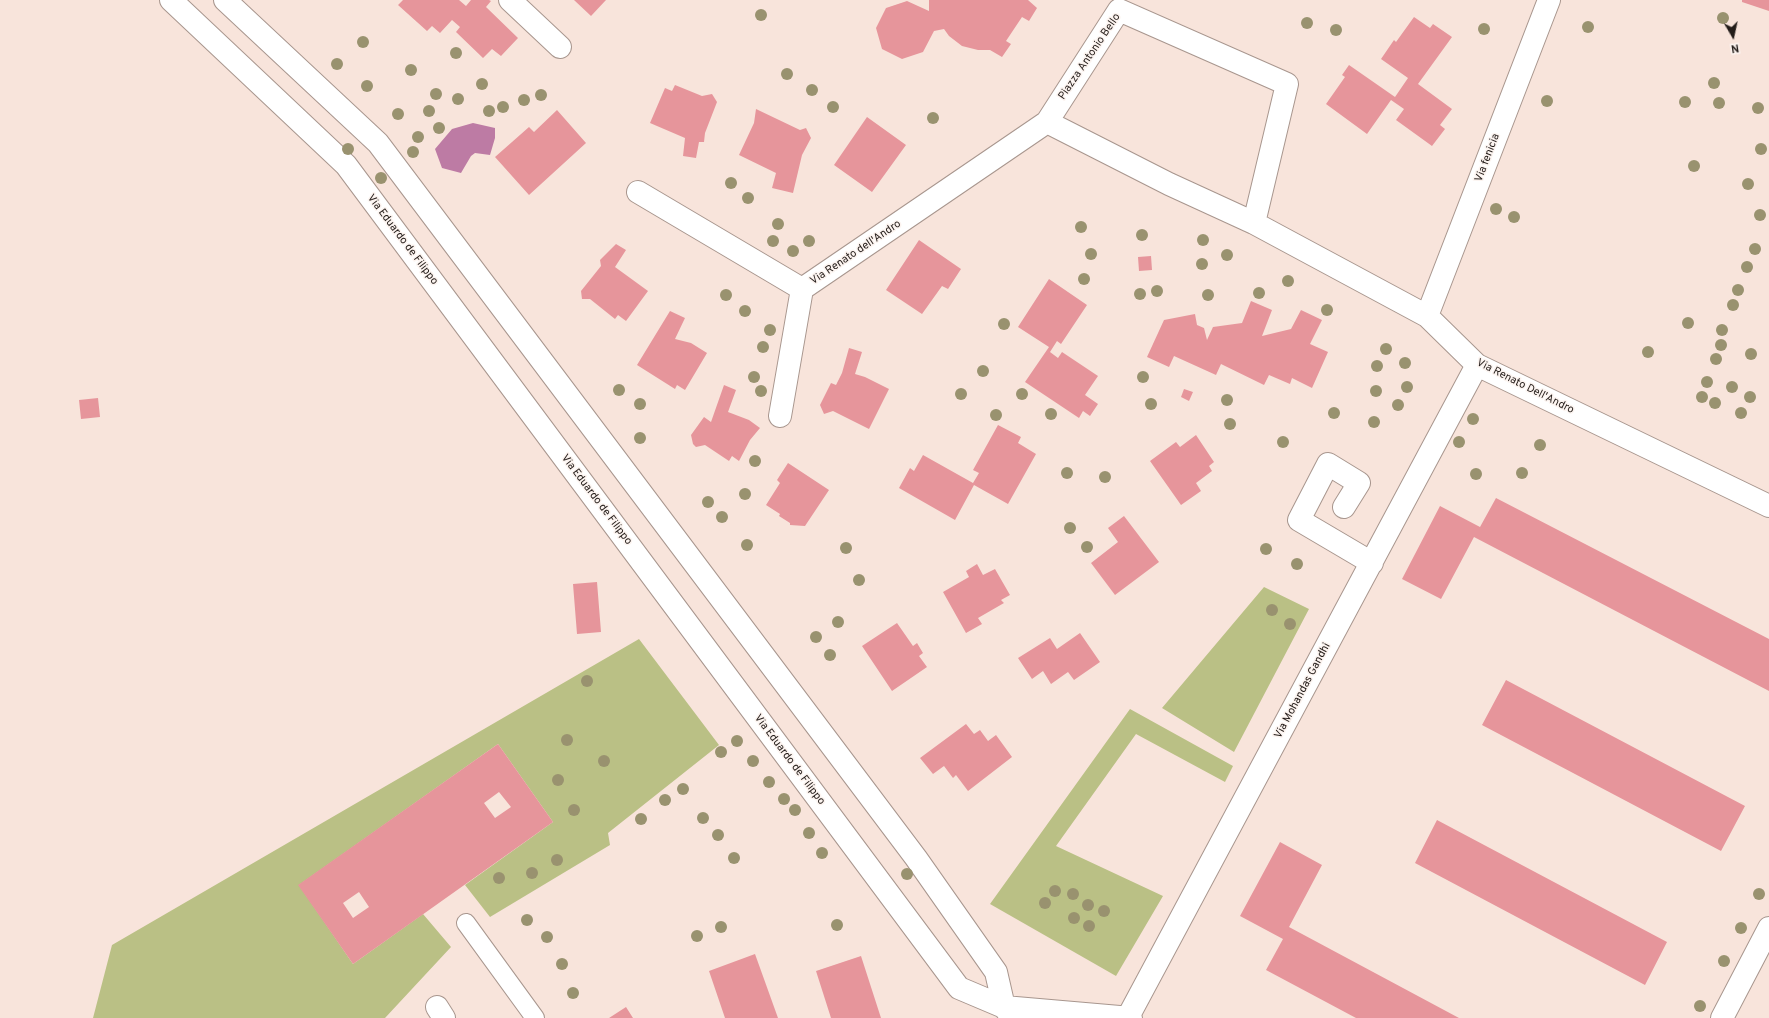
<!DOCTYPE html>
<style>
body{margin:0}
#map{position:relative;width:1769px;height:1018px;overflow:hidden;background:#f8e4db;font-family:Overpass,sans-serif}
canvas{display:block}
.north{position:absolute;left:1713px;top:16px;width:40px;height:40px;-webkit-text-stroke:3px #fcf4f0;paint-order:stroke;rotate:171deg;font-size:11px;font-weight:700;line-height:16px;text-align:center;color:#231c19}
.north::after{content:'';display:block;margin:auto;width:14px;height:18px;background:#231c19;clip-path:polygon(50% 0,100% 100%,50% 72%,0 100%)}
</style>
<div id="map">
<canvas width="1769" height="1018"></canvas>
<div class="north">N</div>
</div>
<script>
const c = document.querySelector('canvas').getContext('2d');
c.lineJoin = 'round';
function paint(path, color) {
  c.fillStyle = color;
  c.fill(path, 'evenodd');
}
function shape(rows) {
  const path = new Path2D();
  for (const r of rows) {
    path.moveTo(r[0], r[1]);
    for (let i = 2; i < r.length; i += 2) path.lineTo(r[i], r[i + 1]);
  }
  return path;
}
function stroke(path, color, width, dash) {
  c.strokeStyle = color;
  c.lineWidth = width;
  c.lineCap = dash ? 'butt' : 'round';
  c.setLineDash(dash || []);
  c.stroke(path);
}
function label(font, color, halo, rows, align = 'center') {
  c.font = font + ' Overpass,sans-serif';
  c.lineWidth = 3;
  c.setLineDash([]);
  c.textBaseline = 'middle';
  c.strokeStyle = halo;
  c.fillStyle = color;
  for (const [text, x, y, turn = 0] of rows) {
    c.save();
    c.translate(x, y);
    c.rotate((+turn || 0) * Math.PI / 180);
    c.textAlign = isNaN(turn) ? turn : align;
    if (halo) c.strokeText(text, 0, 0);
    c.fillText(text, 0, 0);
    c.restore();
  }
}
paint(shape([
 [1264,587,1309,609,1234,752,1162,708],
 [639,639,719,745,608,833,610,845,490,917,465,885,553,822,498,744,299,885,353,964,423,914,451,947,385,1018,93,1018,112,945],
 [1130,709,1233,766,1225,782,1136,734,1056,846,1163,896,1116,976,990,904]
]), '#bac085');
paint(shape([
 [473,123,495,128,495,138,490,155,475,153,471,156,461,173,442,168,435,149,452,129]
]), '#bd7ba4');
paint(shape([
 [403,0,459,0,466,6,471,0,489,0,491,1,486,7,518,38,501,56,492,49,483,58,456,32,460,27,452,20,440,33,432,26,427,31,398,5],
 [574,0,606,0,591,16],
 [929,0,1028,0,1037,8,1029,21,1022,17,1006,41,1011,44,1002,57,990,50,978,50,962,46,949,36,944,29,934,31,923,52,902,59,882,49,876,28,886,8,907,1,929,11],
 [1742,0,1769,0,1769,11,1742,2],
 [1414,17,1430,28,1433,24,1452,37,1418,84,1452,109,1440,125,1445,129,1432,146,1396,120,1404,109,1391,100,1367,134,1326,104,1345,77,1342,75,1349,65,1395,97,1408,78,1381,59,1394,40,1396,42],
 [675,85,702,96,712,94,717,102,705,133,704,142,699,142,696,158,683,156,685,138,650,123,665,88,672,91],
 [756,109,800,130,806,128,811,138,802,155,793,193,772,188,776,173,739,155,754,123],
 [557,110,586,143,529,195,495,157,529,127,534,132],
 [867,117,906,145,872,192,834,165],
 [919,240,961,269,948,289,942,286,922,314,886,290],
 [616,244,626,250,615,267,648,291,626,321,618,315,615,319,590,299,582,299,581,291,601,266,600,260],
 [1151,256,1152,270,1139,271,1138,257],
 [1049,279,1087,305,1061,344,1057,341,1050,352,1058,358,1062,352,1098,376,1085,395,1098,404,1090,416,1083,411,1079,418,1025,382,1049,347,1018,327],
 [1251,301,1272,310,1262,336,1291,329,1301,310,1322,320,1310,344,1328,352,1312,388,1292,378,1290,384,1269,375,1264,385,1221,364,1216,375,1174,356,1169,367,1147,357,1164,320,1195,314,1197,325,1204,328,1207,340,1213,327,1242,323],
 [670,311,685,318,675,339,691,343,707,353,685,390,677,385,675,389,637,365],
 [849,348,862,352,855,374,865,377,889,389,869,429,833,411,824,414,820,405,831,383,836,385,842,373],
 [724,385,736,390,728,412,749,420,760,428,750,440,739,461,732,456,729,461,705,445,696,447,693,444,691,435,704,417,711,422],
 [1184,389,1193,392,1189,401,1181,397],
 [98,398,100,417,81,419,79,400],
 [998,425,1021,437,1018,443,1036,454,1008,504,974,485,955,520,899,488,910,468,914,471,923,455,973,483,979,473,973,470],
 [1196,435,1214,462,1209,466,1212,471,1196,483,1201,491,1181,505,1150,461,1176,442,1180,447],
 [788,463,829,490,805,526,790,525,790,523,779,516,780,514,766,505,780,483,777,480],
 [1496,498,1769,639,1769,691,1474,537,1441,599,1402,579,1440,506,1480,527],
 [1124,516,1159,562,1115,595,1091,563,1118,542,1108,528],
 [977,564,983,575,995,569,1010,595,1001,600,1004,603,978,618,982,624,966,633,943,592,969,577,966,571],
 [597,582,601,632,577,634,573,584],
 [897,623,913,646,917,643,923,653,919,656,927,667,892,691,862,646],
 [1080,633,1100,662,1074,680,1068,672,1051,684,1043,671,1032,679,1018,658,1050,638,1057,649],
 [1506,680,1745,806,1721,851,1482,725],
 [966,724,974,734,980,730,988,741,996,735,1012,757,968,791,956,775,953,778,944,766,933,774,920,758],
 [498,744,553,822,353,964,298,885],
 [499,792,511,807,495,818,484,803],
 [359,892,369,907,353,918,343,903],
 [1437,820,1667,942,1645,985,1415,863],
 [1280,842,1322,865,1289,927,1459,1018,1356,1018,1266,970,1283,939,1240,916],
 [755,954,778,1018,725,1018,709,971],
 [861,956,881,1018,831,1018,816,971],
 [626,1007,633,1018,609,1018]
]), '#e6959b');
const pedestrian = shape([
 [466,923,535,1018]
]);
const minor = shape([
 [171,0,346,165,959,988,1004,1007,1131,1018],
 [225,0,378,143,916,858,996,972,1004,1007,1010,1015],
 [510,0,560,47],
 [638,192,802,289,1047,122],
 [1254,223,1287,84,1119,10,1047,122,1169,184,1254,223,1427,316,1477,365,1769,506],
 [1427,316,1549,0],
 [780,416,802,289],
 [1344,507,1359,483,1328,464,1299,520,1372,563],
 [437,1007,444,1018],
 [1128,1017,1477,365]
]);
const primary = shape([
 [1722,1018,1769,928]
]);
stroke(pedestrian, '#a8968e', 20);
stroke(minor, '#a8968e', 24);
stroke(primary, '#a8968e', 24);
stroke(pedestrian, '#fff', 18);
stroke(minor, '#fff', 22);
stroke(primary, '#fff', 22);
c.fillStyle = '#99926f';
for (const [x, y] of [
 [761,15],
 [1723,18],
 [1307,23],
 [1588,27],
 [1484,29],
 [1336,30],
 [363,42],
 [456,53],
 [337,64],
 [411,70],
 [787,74],
 [1714,83],
 [482,84],
 [367,86],
 [812,90],
 [436,94],
 [541,95],
 [458,99],
 [524,100],
 [1547,101],
 [1685,102],
 [1719,103],
 [503,107],
 [833,107],
 [1758,108],
 [429,111],
 [489,111],
 [398,114],
 [933,118],
 [439,128],
 [418,137],
 [348,149],
 [1761,149],
 [413,152],
 [1694,166],
 [381,178],
 [731,183],
 [1748,184],
 [748,198],
 [1496,209],
 [1760,215],
 [1514,217],
 [778,224],
 [1081,227],
 [1142,235],
 [1203,240],
 [773,241],
 [809,241],
 [1755,249],
 [793,251],
 [1091,254],
 [1227,255],
 [1202,264],
 [1747,267],
 [1084,279],
 [1288,281],
 [1738,290],
 [1157,291],
 [1259,293],
 [1140,294],
 [726,295],
 [1208,295],
 [1733,305],
 [1327,310],
 [745,311],
 [1688,323],
 [1004,324],
 [770,330],
 [1722,330],
 [1721,345],
 [763,347],
 [1386,349],
 [1648,352],
 [1751,354],
 [1716,359],
 [1405,363],
 [1377,366],
 [983,371],
 [754,377],
 [1143,377],
 [1707,382],
 [1407,387],
 [1732,387],
 [619,390],
 [761,391],
 [1376,391],
 [961,394],
 [1022,394],
 [1702,397],
 [1750,397],
 [1227,400],
 [1715,403],
 [640,404],
 [1151,404],
 [1398,405],
 [1334,413],
 [1741,413],
 [1051,414],
 [996,415],
 [1473,419],
 [1374,422],
 [1230,424],
 [640,438],
 [1283,442],
 [1459,442],
 [1540,445],
 [755,461],
 [1067,473],
 [1522,473],
 [1476,474],
 [1105,477],
 [745,494],
 [708,502],
 [722,517],
 [1070,528],
 [747,545],
 [1087,547],
 [846,548],
 [1266,549],
 [1297,564],
 [859,580],
 [1272,610],
 [838,622],
 [1290,624],
 [816,637],
 [830,655],
 [587,681],
 [567,740],
 [737,741],
 [721,752],
 [604,761],
 [753,761],
 [558,780],
 [769,782],
 [683,789],
 [784,799],
 [665,800],
 [574,810],
 [795,810],
 [703,818],
 [641,819],
 [809,833],
 [718,835],
 [822,853],
 [734,858],
 [557,860],
 [532,873],
 [907,874],
 [499,878],
 [1055,891],
 [1073,894],
 [1759,894],
 [1045,903],
 [1088,905],
 [1104,911],
 [1074,918],
 [527,920],
 [837,925],
 [1089,926],
 [721,927],
 [1741,928],
 [697,936],
 [547,937],
 [1724,961],
 [562,964],
 [573,993],
 [1700,1006]
]) {
  c.beginPath();
  c.arc(x, y, 6, 0, 2 * Math.PI);
  c.fill();
}
label('11px', '#231c19', '#fcf4f0', [
 ["Piazza Antonio Bello",1090,57,-56],
 ["Via fenicia",1488,158,-69],
 ["Via Eduardo de Filippo",402,240,53],
 ["Via Renato dell'Andro",856,253,-34],
 ["Via Renato Dell'Andro",1525,387,27],
 ["Via Eduardo de Filippo",596,500,53],
 ["Via Mohandas Gandhi",1303,691,-62],
 ["Via Eduardo de Filippo",789,760,53]
]);
</script>
